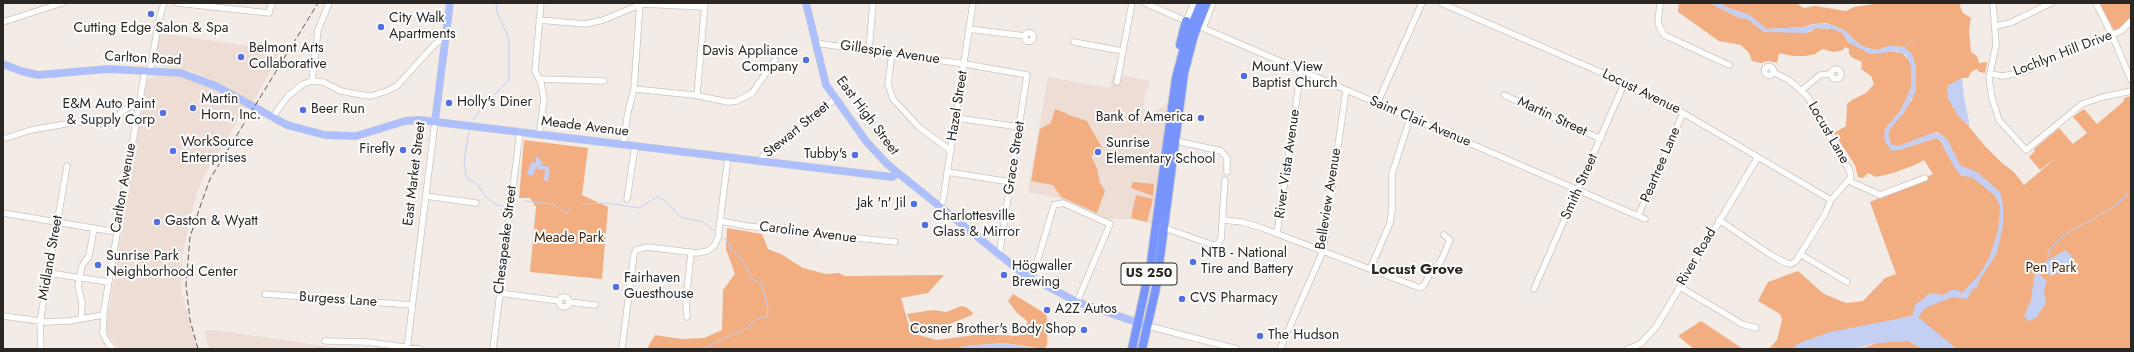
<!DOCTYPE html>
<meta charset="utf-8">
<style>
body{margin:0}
#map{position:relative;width:2134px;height:352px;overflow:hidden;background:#f3ebe6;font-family:Jost,sans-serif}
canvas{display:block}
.frame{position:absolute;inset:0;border:4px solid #292624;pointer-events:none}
</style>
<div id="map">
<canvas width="2134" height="352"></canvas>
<div class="frame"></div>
</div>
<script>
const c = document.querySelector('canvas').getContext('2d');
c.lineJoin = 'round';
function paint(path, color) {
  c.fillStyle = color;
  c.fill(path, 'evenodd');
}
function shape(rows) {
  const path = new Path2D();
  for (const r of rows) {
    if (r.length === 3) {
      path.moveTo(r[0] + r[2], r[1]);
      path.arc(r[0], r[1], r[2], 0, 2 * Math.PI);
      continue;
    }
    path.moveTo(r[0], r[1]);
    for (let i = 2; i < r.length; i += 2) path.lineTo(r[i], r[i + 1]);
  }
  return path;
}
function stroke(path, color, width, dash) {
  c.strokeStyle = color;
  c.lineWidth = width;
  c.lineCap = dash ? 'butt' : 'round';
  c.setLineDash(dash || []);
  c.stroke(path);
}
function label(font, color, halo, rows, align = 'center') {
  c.font = font + ' Jost,sans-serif';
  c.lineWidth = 4;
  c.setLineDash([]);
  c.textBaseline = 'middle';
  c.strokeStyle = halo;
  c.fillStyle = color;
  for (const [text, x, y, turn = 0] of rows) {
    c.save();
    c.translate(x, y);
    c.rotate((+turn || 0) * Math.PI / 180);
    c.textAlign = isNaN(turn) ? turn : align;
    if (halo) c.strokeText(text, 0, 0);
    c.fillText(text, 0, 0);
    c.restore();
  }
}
paint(shape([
 [159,33,281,51,253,102,204,76,189,70,156,65,154,62],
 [1113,74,1150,81,1145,95,1143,109,1155,112,1168,103,1154,224,1130,219,1104,219,1058,198,1028,192,1048,77,1110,88],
 [153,76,183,77,210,87,246,107,203,178,196,195,182,255,181,290,197,349,120,349,109,337,106,326,147,81],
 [215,330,337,348,337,349,210,349,204,331]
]), '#edddd4');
paint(shape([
 [1679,3,1710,3,1740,18,1748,19,1764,32,1810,32,1816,28,1833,29,1843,33,1848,42,1854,45,1878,53,1890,51,1902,53,1910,61,1911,66,1911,88,1901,110,1885,129,1886,143,1899,150,1936,138,1940,140,1948,155,1959,164,1947,139,1937,132,1899,146,1891,145,1888,133,1890,129,1912,100,1916,84,1916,67,1904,47,1888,46,1879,50,1867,48,1859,44,1844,30,1826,23,1813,24,1804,27,1767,29,1749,15,1726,7,1720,3,1795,3,1804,8,1815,6,1846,11,1854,7,1881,3,1961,3,1960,7,1963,13,1971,18,1969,29,1971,52,1977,56,1979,63,1987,62,1985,73,1979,72,1977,69,1971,72,1968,78,1962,78,1952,106,1984,145,2003,164,2014,172,2024,185,2056,158,2040,170,2029,157,2035,151,2034,149,2059,128,2073,144,2087,133,2073,117,2084,109,2097,124,2124,101,2124,98,2131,96,2131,349,1947,349,1910,316,1793,349,1769,349,1777,340,1782,320,1780,314,1758,301,1768,282,1798,271,1824,294,1846,303,1863,301,1885,278,1896,274,1870,202,1933,174,1924,160,1915,165,1893,173,1876,177,1868,173,1863,178,1858,177,1855,165,1834,133,1846,126,1847,104,1852,100,1866,93,1874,84,1871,76,1861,69,1862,62,1853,58,1849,54,1849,49,1845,47,1843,50,1834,52,1822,49,1815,54,1806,56,1793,56,1779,53,1777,63,1768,61,1761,63,1752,61,1749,53,1741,45,1719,41,1678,12],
 [2099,3,2131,3,2131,16,2124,27,2115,32],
 [1055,109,1066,113,1061,127,1066,114,1087,121,1103,150,1091,156,1097,168,1100,183,1105,191,1097,213,1061,197,1053,185,1031,181,1040,129,1051,123],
 [524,140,588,148,582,195,608,207,602,279,530,272,536,207,530,198,519,198],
 [1133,182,1154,184,1153,196,1131,188],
 [1136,195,1153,199,1147,222,1131,218],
 [727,228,762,234,768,249,781,254,803,268,826,274,839,273,845,276,944,275,928,293,901,298,911,333,937,340,982,334,1018,336,1027,329,1027,321,1017,313,1008,301,1013,294,1046,314,1048,325,1047,345,1044,349,1004,343,966,346,955,349,647,349,655,335,682,339,704,338,722,330,723,290,735,274,726,249],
 [962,306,966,307,973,313,972,315,952,323,947,327,933,331,920,331,914,329,907,314,933,310,946,312],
 [1701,321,1743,349,1694,349,1678,336],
 [1907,340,1923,349,1847,349,1866,347,1876,343]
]), '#f2ad80');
paint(shape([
 [1710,3,1720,3,1726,7,1749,15,1767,29,1804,27,1820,23,1832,25,1844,30,1859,44,1867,48,1879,50,1888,46,1904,47,1912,54,1916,67,1916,91,1903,114,1890,129,1888,133,1891,145,1899,146,1932,133,1940,134,1947,139,1960,165,1977,172,2000,192,2003,205,2003,225,1997,253,1979,281,1977,287,1972,290,1967,299,1953,297,1945,300,1925,308,1918,317,1957,349,1923,349,1909,341,1876,343,1851,349,1792,349,1797,344,1830,332,1912,316,1915,305,1930,293,1943,295,1951,290,1957,290,1962,293,1979,275,1989,258,1998,231,2000,206,1995,196,1972,177,1961,176,1952,163,1940,140,1935,138,1899,150,1892,151,1889,148,1884,137,1885,129,1901,110,1911,88,1911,66,1906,55,1897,51,1874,54,1868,53,1848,42,1843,33,1833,29,1816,28,1807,33,1764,32,1748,19,1740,18],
 [1962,78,1964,97,1970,127,1959,117,1948,98,1947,86],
 [536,156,544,164,539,165,550,167,548,181,544,180,545,170,537,169,537,166,533,175,530,176,527,174,531,162,536,163],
 [2065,250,2071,255,2073,262,2064,266,2053,276,2050,276,2043,267,2044,263],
 [2038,273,2047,281,2044,291,2046,303,2036,318,2029,321,2024,316,2031,300,2034,277],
 [1004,343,1038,349,955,349,966,346]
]), '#c3cff3');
stroke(shape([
 [1906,47,1908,42,1913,41],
 [473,120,482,107,509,80,509,39,497,12,496,3],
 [469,131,464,161,466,176,468,180,475,182,488,199,497,205,505,207],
 [525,201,552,204,567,213,570,208],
 [582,204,607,203,639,208,657,197,666,201,680,217,703,222,714,231],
 [2048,259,2048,251,2064,235,2114,207,2128,193],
 [704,349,735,333,743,331,757,319,767,317,768,309,762,284,751,278,747,267,738,255,731,251,730,244,723,237]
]), '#c3cff3', 1);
const minor = shape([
 [177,3,269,13,272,3],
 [1145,3,1186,21,1194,3],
 [1213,3,1203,28,1645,219],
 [1441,3,1621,81,1631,88,1683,113,1831,200],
 [1660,3,1658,23,1664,35,1729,65],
 [1993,3,1996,45,1989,78,1992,98,1999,120,2026,150,2082,104,2103,97,2131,91],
 [2096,3,2112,35,2131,80],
 [539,20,586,24,603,20,642,4,704,7],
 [3,22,62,3],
 [1995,26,2010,23,2051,3],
 [969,29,1025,36],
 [1029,37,4.5],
 [1074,42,1122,51],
 [815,43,965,64,1027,75,999,256],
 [869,50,873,3],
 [892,53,888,84,893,99,919,127,951,151],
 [1769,71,4.5],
 [1836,74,5],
 [150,71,159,20,164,3],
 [1990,74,2003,76,2024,72,2057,56,2121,31,2131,21],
 [539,79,604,81],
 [312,81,318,30,329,3],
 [1117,82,1132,3],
 [634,89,694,95,728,102,737,101,752,93,775,60],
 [1802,90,1820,75,1831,74],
 [697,95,705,3],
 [1504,95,1601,139],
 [1377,104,1422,3],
 [272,118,288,96,303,84,312,81,323,82,341,91,362,95,371,96,387,91,397,86,434,45,446,36],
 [956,118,1020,127],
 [539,134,544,99,541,83,535,71,541,3],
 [3,139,31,130,77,122,93,121,105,125,130,106,139,106],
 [1172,140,1221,151,1227,158,1227,172],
 [623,145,628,112,634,89,640,3],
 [761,161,762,157,835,99],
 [947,172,1011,182],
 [1849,181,1880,195,1925,178],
 [426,196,476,203],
 [627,199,635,146],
 [940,209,943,200,973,3],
 [3,213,116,232],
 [1638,216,1683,113],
 [1223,220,1242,222,1262,228,1420,288,1425,284,1431,270,1440,263,1450,240,1444,235],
 [1719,220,1771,255,1786,263,1791,264,1796,261,1825,214,1831,200,1851,177,1849,169,1838,153,1808,97,1789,80,1773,72],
 [720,221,747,226,895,242],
 [1162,227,1213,245,1218,244,1221,239,1225,180],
 [1277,234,1301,70],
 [1800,254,1847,282],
 [1370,269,1390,223,1392,210,1392,174,1410,118],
 [49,273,108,282],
 [1032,279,1054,205,1063,203,1110,224,1077,302],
 [1680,287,1742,324,1756,328],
 [1534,289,1624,84],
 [500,293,559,301],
 [265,294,412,305],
 [564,302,5],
 [569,302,595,305],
 [3,316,47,322,69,321,103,315],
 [687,317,686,302,691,253],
 [81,319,82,303,78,286,82,266,89,256,94,228],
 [1148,326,1237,349],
 [325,341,367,342,419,349],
 [41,349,40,322,67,166],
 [113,349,107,342,103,333,104,310,145,70],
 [407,349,435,121],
 [493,349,520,131],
 [622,349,634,254,636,250,647,247,697,253,707,251,714,246,718,238,728,157],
 [1280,349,1323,251,1346,90],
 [1628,349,1640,344,1656,327,1758,157]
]);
const major = shape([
 [806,3,826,85,866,141,887,164,1021,272,1077,302,1148,326],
 [3,64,21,71,38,75,108,69,181,73,216,86,287,125,325,135,356,136,405,121,420,120,892,177,897,174],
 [435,121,450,3]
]);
const highway = shape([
 [1180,45,1186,21],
 [1132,349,1151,262,1176,78,1186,40,1201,3],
 [1142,349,1156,288,1184,73,1194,35,1207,3]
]);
stroke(minor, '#cbc4bf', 7);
stroke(major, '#cccbca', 8);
stroke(highway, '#cccbca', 10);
stroke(minor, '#fff', 5.5);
stroke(major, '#aebfff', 7);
stroke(highway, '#7895ff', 8);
stroke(shape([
 [198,349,190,320,186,285,190,237,201,204,210,179,318,3]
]), '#5f5a57', 1, [6, 3]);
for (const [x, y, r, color] of [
 [151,14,4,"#546ee3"],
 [381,27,4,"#546ee3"],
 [241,57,4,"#546ee3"],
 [806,60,4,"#546ee3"],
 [1244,76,4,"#546ee3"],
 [449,103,4,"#546ee3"],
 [193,108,4,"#546ee3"],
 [303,110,4,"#546ee3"],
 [163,113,4,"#546ee3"],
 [1201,118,4,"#546ee3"],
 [403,150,4,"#546ee3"],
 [173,151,4,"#546ee3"],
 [1098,152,4,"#546ee3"],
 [855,155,4,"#546ee3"],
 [914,204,4,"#546ee3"],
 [157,222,4,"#546ee3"],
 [925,225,4,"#546ee3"],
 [1193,262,4,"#546ee3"],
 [98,265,4,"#546ee3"],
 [1004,275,4,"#546ee3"],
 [616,287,4,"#546ee3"],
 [1182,299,4,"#546ee3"],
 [1047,310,4,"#546ee3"],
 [1084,330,4,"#546ee3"],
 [1260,336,4,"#546ee3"]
]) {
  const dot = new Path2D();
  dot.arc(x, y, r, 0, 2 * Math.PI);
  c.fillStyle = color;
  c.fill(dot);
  stroke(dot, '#fff', 1.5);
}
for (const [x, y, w] of [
 [1149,274,56]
]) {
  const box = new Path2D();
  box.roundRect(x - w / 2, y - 11, w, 22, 3);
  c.fillStyle = '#fff';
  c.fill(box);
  stroke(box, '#292624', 1);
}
label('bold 13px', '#292624', null, [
 ["US 250",1149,274]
]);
label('14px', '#292624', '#fff', [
 ["City Walk",389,19],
 ["Apartments",389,35],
 ["Cutting Edge Salon & Spa",151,29,"center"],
 ["Belmont Arts",249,49],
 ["Collaborative",249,65],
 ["Davis Appliance",798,52,"right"],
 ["Company",798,68,"right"],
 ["Mount View",1252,68],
 ["Baptist Church",1252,84],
 ["Martin",201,100],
 ["Horn, Inc.",201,116],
 ["Holly's Diner",457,103],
 ["E&M Auto Paint",155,105,"right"],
 ["& Supply Corp",155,121,"right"],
 ["Beer Run",311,110],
 ["Bank of America",1193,118,"right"],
 ["WorkSource",181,143],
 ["Enterprises",181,159],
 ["Sunrise",1106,144],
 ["Elementary School",1106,160],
 ["Firefly",395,150,"right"],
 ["Tubby's",847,155,"right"],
 ["Jak 'n' Jil",906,204,"right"],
 ["Charlottesville",933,217],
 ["Glass & Mirror",933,233],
 ["Gaston & Wyatt",165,222],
 ["NTB - National",1201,254],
 ["Tire and Battery",1201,270],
 ["Sunrise Park",106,257],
 ["Neighborhood Center",106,273],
 ["Högwaller",1012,267],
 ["Brewing",1012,283],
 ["Fairhaven",624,279],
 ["Guesthouse",624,295],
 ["CVS Pharmacy",1190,299],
 ["A2Z Autos",1055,310],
 ["Cosner Brother's Body Shop",1076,330,"right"],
 ["The Hudson",1268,336]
], 'left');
label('14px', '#292624', '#fff', [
 ["Gillespie Avenue",890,53,8],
 ["Lochlyn Hill Drive",2063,54,-21],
 ["Carlton Road",143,59,3],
 ["Locust Avenue",1641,92,26],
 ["Hazel Street",958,106,-81],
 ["East High Street",867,116,53],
 ["Martin Street",1552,117,25],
 ["Saint Clair Avenue",1420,122,23],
 ["Meade Avenue",585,127,7],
 ["Stewart Street",797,130,-39],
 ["Locust Lane",1828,133,60],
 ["Grace Street",1015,158,-81],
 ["River Vista Avenue",1288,164,-82],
 ["Peartree Lane",1661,165,-67],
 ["East Market Street",415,174,-83],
 ["Smith Street",1580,187,-66],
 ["Carlton Avenue",124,188,-80],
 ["Belleview Avenue",1329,199,-81],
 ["Caroline Avenue",808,233,7],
 ["Chesapeake Street",506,240,-83],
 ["River Road",1697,257,-60],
 ["Midland Street",51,258,-80],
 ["Burgess Lane",338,300,4]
]);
label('14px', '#46240b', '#fff', [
 ["Meade Park",569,239],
 ["Pen Park",2051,269]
]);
label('bold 15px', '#292624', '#fff', [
 ["Locust Grove",1417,270]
]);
</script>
